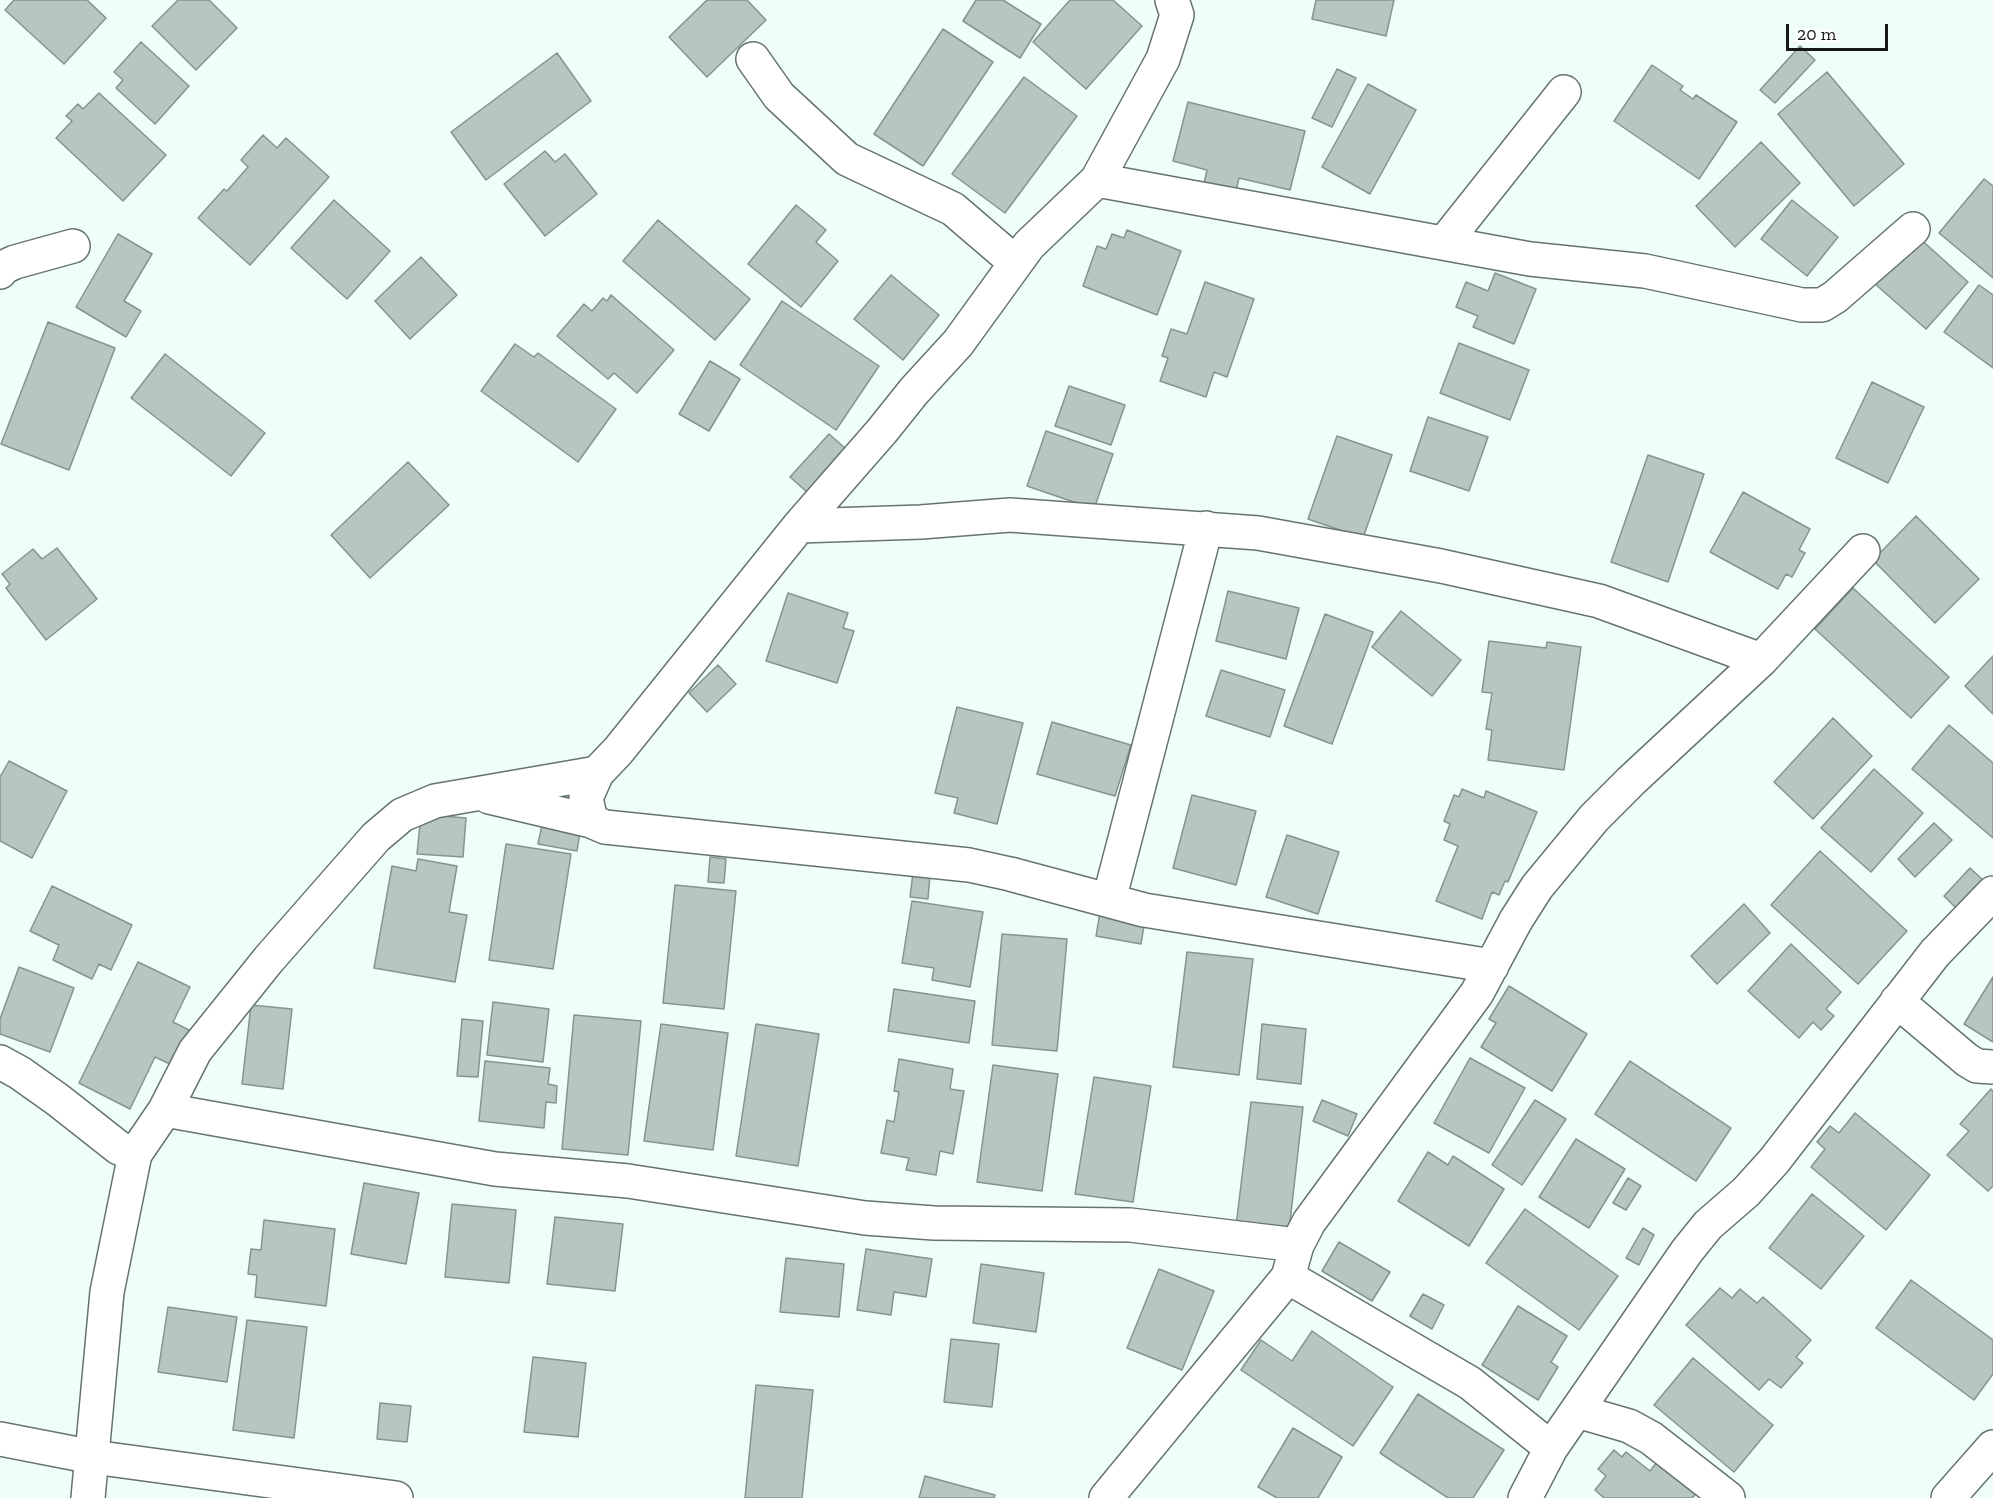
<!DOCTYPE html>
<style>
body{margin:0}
#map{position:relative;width:1993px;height:1498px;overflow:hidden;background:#effef9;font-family:"Zilla Slab",serif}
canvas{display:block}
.scale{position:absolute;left:1786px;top:24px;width:102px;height:27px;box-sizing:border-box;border:3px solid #151a18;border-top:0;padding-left:8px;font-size:18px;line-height:21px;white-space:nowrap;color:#151a18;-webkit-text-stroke:4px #fff;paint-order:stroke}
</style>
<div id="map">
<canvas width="1993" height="1498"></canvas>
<div class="scale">20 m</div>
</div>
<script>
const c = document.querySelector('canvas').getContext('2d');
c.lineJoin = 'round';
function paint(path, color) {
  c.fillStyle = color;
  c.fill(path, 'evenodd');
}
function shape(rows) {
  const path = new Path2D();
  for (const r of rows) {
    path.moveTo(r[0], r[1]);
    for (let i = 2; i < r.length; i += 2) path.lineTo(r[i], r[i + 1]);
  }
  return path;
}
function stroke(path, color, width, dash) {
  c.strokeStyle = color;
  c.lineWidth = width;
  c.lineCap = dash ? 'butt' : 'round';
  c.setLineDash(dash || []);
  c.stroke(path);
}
const building = shape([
 [14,0,87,0,106,18,64,64,5,10,14,0],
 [178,0,209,0,237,28,196,70,152,26,178,0],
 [707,0,747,0,766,20,707,77,669,37,707,0],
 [976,0,1003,0,1041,24,1020,58,963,21,976,0],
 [1070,0,1113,0,1142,26,1086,89,1033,42,1070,0],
 [1316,0,1394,0,1386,36,1312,19,1316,0],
 [943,29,993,62,923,166,874,134,943,29],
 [141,42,189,86,155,124,116,88,123,80,114,72,141,42],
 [1800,46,1815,60,1775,103,1760,90,1800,46],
 [557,53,591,101,486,180,451,132,557,53],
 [1652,65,1683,86,1680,90,1693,99,1696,95,1737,122,1699,179,1614,121,1652,65],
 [1337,69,1356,78,1332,127,1312,118,1337,69],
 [1827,72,1904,164,1854,206,1778,114,1827,72],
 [1024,77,1077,116,1005,213,952,174,1024,77],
 [1368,84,1416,110,1370,194,1322,167,1368,84],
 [99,93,166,155,123,201,56,138,72,121,66,116,78,104,83,109,99,93],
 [1188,102,1305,131,1290,190,1239,178,1235,195,1203,188,1207,170,1173,161,1188,102],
 [263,135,277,148,286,138,329,177,250,265,198,218,224,189,227,191,248,167,241,160,263,135],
 [1761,142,1800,183,1735,247,1696,206,1761,142],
 [545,151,555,162,565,154,597,194,545,236,504,184,545,151],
 [1984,179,1993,186,1993,278,1939,233,1984,179],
 [334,200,390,251,347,299,291,248,334,200],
 [1792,200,1838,237,1807,276,1761,239,1792,200],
 [796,205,826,230,816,242,838,261,801,307,748,264,796,205],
 [658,220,750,299,715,340,623,261,658,220],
 [1127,230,1181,251,1157,315,1083,286,1097,246,1106,249,1112,234,1124,238,1127,230],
 [118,234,152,254,124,301,141,311,126,337,76,307,118,234],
 [1916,235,1968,282,1926,329,1874,283,1916,235],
 [421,257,457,295,410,339,375,301,421,257],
 [1495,273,1536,289,1514,344,1473,327,1478,316,1456,307,1466,282,1488,291,1495,273],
 [891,275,939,315,903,360,854,319,891,275],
 [1205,282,1254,299,1227,377,1214,372,1206,397,1160,381,1168,358,1162,356,1171,329,1187,334,1205,282],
 [1979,285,1993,295,1993,368,1944,332,1979,285],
 [611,295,674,350,637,393,614,373,608,379,557,336,584,304,592,311,603,298,607,301,611,295],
 [782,301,879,366,836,430,740,365,782,301],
 [48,322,115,348,69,470,1,444,48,322],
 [1459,343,1529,370,1510,420,1440,393,1459,343],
 [515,344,534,357,538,353,616,409,578,462,481,391,515,344],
 [165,354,265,433,231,476,131,398,165,354],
 [710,361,740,379,709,431,679,414,710,361],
 [1872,382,1924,407,1888,483,1836,458,1872,382],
 [1069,386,1125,405,1111,445,1055,426,1069,386],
 [1428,417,1488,437,1469,491,1410,471,1428,417],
 [1046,431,1113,454,1094,509,1027,486,1046,431],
 [829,434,846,449,807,492,790,477,829,434],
 [1337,436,1392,455,1363,538,1308,519,1337,436],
 [1648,455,1704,474,1668,582,1611,562,1648,455],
 [408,462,449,505,370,578,331,535,408,462],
 [1743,492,1810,529,1799,550,1805,553,1792,577,1786,574,1778,589,1710,552,1743,492],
 [1916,516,1979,579,1935,623,1873,560,1916,516],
 [57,548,97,599,46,640,6,588,10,584,2,574,33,549,42,559,57,548],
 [1853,588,1949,677,1911,718,1815,629,1853,588],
 [1228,591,1299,608,1286,659,1216,641,1228,591],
 [788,593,848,613,843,628,854,631,837,683,766,661,788,593],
 [1401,611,1461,660,1432,696,1372,647,1401,611],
 [1325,614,1373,632,1332,744,1284,726,1325,614],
 [1489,641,1546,648,1547,642,1581,647,1564,770,1488,760,1492,730,1486,729,1492,693,1482,692,1489,641],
 [1993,656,1993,714,1965,686,1993,656],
 [718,665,736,684,707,712,689,693,718,665],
 [1221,670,1285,690,1270,737,1206,716,1221,670],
 [957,707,1023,723,997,824,954,813,958,798,935,793,957,707],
 [1833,718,1872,756,1813,819,1774,782,1833,718],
 [1052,722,1131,745,1115,796,1037,774,1052,722],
 [1949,725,1993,763,1993,838,1912,769,1949,725],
 [9,761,67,791,32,858,0,841,0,777,9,761],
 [1874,769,1923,813,1871,872,1821,828,1874,769],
 [1462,789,1484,798,1486,791,1537,812,1508,882,1505,881,1499,895,1492,892,1482,919,1436,901,1458,846,1444,840,1450,824,1444,821,1454,795,1459,797,1462,789],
 [1192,795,1256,811,1236,885,1173,868,1192,795],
 [421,814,466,818,463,857,417,854,421,814],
 [1934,823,1952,840,1915,877,1898,859,1934,823],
 [542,825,580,832,577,851,538,844,542,825],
 [1287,835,1339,852,1318,914,1266,897,1287,835],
 [506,844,571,854,553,969,489,960,506,844],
 [1820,851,1907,931,1858,984,1771,905,1820,851],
 [710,857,726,859,724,883,708,882,710,857],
 [418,859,457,866,449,912,467,915,455,982,374,968,392,866,416,871,418,859],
 [1970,868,1983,880,1957,909,1944,896,1970,868],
 [913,873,930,875,928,899,910,897,913,873],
 [675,885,736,891,724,1009,663,1003,675,885],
 [52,886,132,925,111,970,99,964,92,979,53,960,59,945,30,931,52,886],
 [912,901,983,912,970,987,932,980,934,968,902,963,912,901],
 [1744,904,1770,933,1717,984,1691,956,1744,904],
 [1100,912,1145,920,1141,944,1096,936,1100,912],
 [1002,934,1067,939,1057,1051,992,1045,1002,934],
 [1791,944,1841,992,1826,1009,1834,1016,1821,1030,1813,1022,1799,1038,1748,991,1791,944],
 [1187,952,1253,959,1239,1075,1173,1067,1187,952],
 [138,962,190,987,173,1022,189,1030,172,1065,155,1057,130,1109,79,1083,138,962],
 [19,967,74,988,50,1052,0,1034,0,1019,19,967],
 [1993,977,1993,1042,1964,1024,1993,977],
 [1509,986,1587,1034,1552,1091,1481,1047,1496,1023,1489,1019,1509,986],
 [894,989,975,1001,969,1043,888,1031,894,989],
 [493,1002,549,1009,543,1062,487,1055,493,1002],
 [251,1005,292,1009,283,1089,242,1084,251,1005],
 [574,1015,641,1021,628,1155,562,1149,574,1015],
 [462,1019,483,1021,478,1077,457,1076,462,1019],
 [661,1024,728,1033,713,1150,644,1141,661,1024],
 [756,1024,819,1034,798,1166,736,1156,756,1024],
 [1262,1024,1306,1029,1301,1084,1257,1079,1262,1024],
 [1470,1058,1525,1088,1489,1153,1434,1123,1470,1058],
 [899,1059,953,1069,950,1089,964,1091,953,1154,940,1151,936,1175,906,1170,909,1158,881,1153,887,1120,894,1122,899,1092,894,1091,899,1059],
 [485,1061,550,1068,548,1084,557,1086,556,1103,546,1102,544,1128,479,1121,485,1061],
 [1630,1061,1731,1128,1696,1181,1595,1114,1630,1061],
 [993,1065,1058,1074,1042,1191,977,1182,993,1065],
 [1094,1077,1151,1086,1133,1202,1075,1194,1094,1077],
 [1991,1089,1993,1091,1993,1186,1988,1191,1947,1155,1969,1131,1960,1124,1991,1089],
 [1322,1100,1357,1114,1348,1136,1313,1121,1322,1100],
 [1535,1100,1566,1119,1522,1185,1492,1165,1535,1100],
 [1251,1102,1303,1107,1289,1231,1236,1226,1251,1102],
 [1855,1113,1930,1175,1886,1230,1811,1167,1825,1149,1817,1142,1830,1126,1839,1133,1855,1113],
 [1576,1139,1625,1169,1589,1228,1539,1197,1576,1139],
 [1428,1152,1448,1165,1453,1156,1504,1189,1469,1246,1398,1201,1428,1152],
 [1628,1178,1641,1186,1626,1210,1613,1203,1628,1178],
 [364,1183,419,1193,406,1264,351,1254,364,1183],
 [1812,1194,1864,1236,1821,1289,1769,1248,1812,1194],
 [452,1204,516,1210,509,1283,445,1277,452,1204],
 [1525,1209,1618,1276,1579,1330,1486,1263,1525,1209],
 [555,1217,623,1224,615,1291,547,1284,555,1217],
 [264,1220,335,1229,326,1306,255,1297,257,1275,248,1274,251,1249,261,1250,264,1220],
 [1643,1228,1654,1235,1639,1265,1626,1258,1643,1228],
 [1339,1242,1390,1272,1372,1301,1322,1271,1339,1242],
 [866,1249,932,1259,926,1297,894,1292,891,1315,857,1310,866,1249],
 [786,1258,844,1264,839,1317,780,1312,786,1258],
 [981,1264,1044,1273,1036,1332,973,1323,981,1264],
 [1159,1269,1214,1291,1182,1370,1127,1348,1159,1269],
 [1911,1280,1993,1340,1993,1374,1974,1400,1876,1328,1911,1280],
 [1720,1288,1732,1298,1740,1289,1757,1303,1763,1297,1811,1340,1796,1357,1803,1363,1781,1388,1769,1379,1759,1390,1686,1325,1720,1288],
 [1423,1294,1444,1305,1432,1329,1410,1316,1423,1294],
 [1518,1306,1567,1336,1551,1362,1558,1367,1538,1400,1482,1365,1518,1306],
 [168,1307,237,1317,227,1382,158,1372,168,1307],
 [247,1320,307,1327,294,1438,233,1430,247,1320],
 [1312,1331,1393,1387,1353,1446,1241,1370,1261,1340,1292,1361,1312,1331],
 [951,1339,999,1344,992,1407,944,1402,951,1339],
 [533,1357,586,1363,578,1437,524,1432,533,1357],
 [1693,1358,1773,1425,1734,1472,1654,1405,1693,1358],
 [756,1385,813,1390,802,1498,745,1498,756,1385],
 [1418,1394,1504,1450,1473,1498,1448,1498,1380,1453,1418,1394],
 [380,1403,411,1406,407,1442,377,1439,380,1403],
 [1293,1428,1342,1457,1318,1498,1277,1498,1258,1487,1293,1428],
 [1614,1450,1622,1457,1626,1452,1650,1471,1657,1462,1696,1494,1692,1498,1604,1498,1595,1490,1606,1476,1598,1469,1614,1450],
 [925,1476,995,1495,994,1498,919,1498,925,1476]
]);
paint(building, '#b8c6c2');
stroke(building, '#869490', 1.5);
const minor = shape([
 [1172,0,1177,15,1163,59,1097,180,1029,245,958,343,914,391,882,431,799,526,618,751,597,773,586,798,591,821,605,827,969,865,1010,874,1144,910,1492,966],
 [753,59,779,96,847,159,953,209,1016,263],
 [1097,180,1530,259,1645,271,1802,305,1822,305,1835,297,1913,229],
 [1444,243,1564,92],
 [0,272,4,267,15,262,73,246],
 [799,526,921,522,1010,515,1258,533,1441,566,1599,601,1761,660],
 [489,797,591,821],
 [1109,900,1206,528],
 [1897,1001,1967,1060,1977,1066,1993,1067],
 [0,1062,20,1073,58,1100,119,1148,135,1154],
 [165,1110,495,1169,628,1181,865,1218,934,1223,1130,1225,1297,1245],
 [1288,1277,1470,1383,1551,1448],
 [1577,1411,1629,1426,1651,1438,1728,1498],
 [0,1439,93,1457,396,1498],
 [88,1498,107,1292,135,1154,165,1110,195,1051,269,959,376,837,402,815,435,801,597,773],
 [1106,1498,1288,1277,1297,1245,1309,1222,1477,993,1516,920,1537,887,1594,818,1631,781,1761,660,1863,551],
 [1525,1498,1551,1448,1687,1251,1708,1225,1746,1192,1774,1161,1935,953,1993,893],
 [1948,1498,1993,1447]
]);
stroke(minor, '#667370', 36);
stroke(minor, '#fff', 33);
</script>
